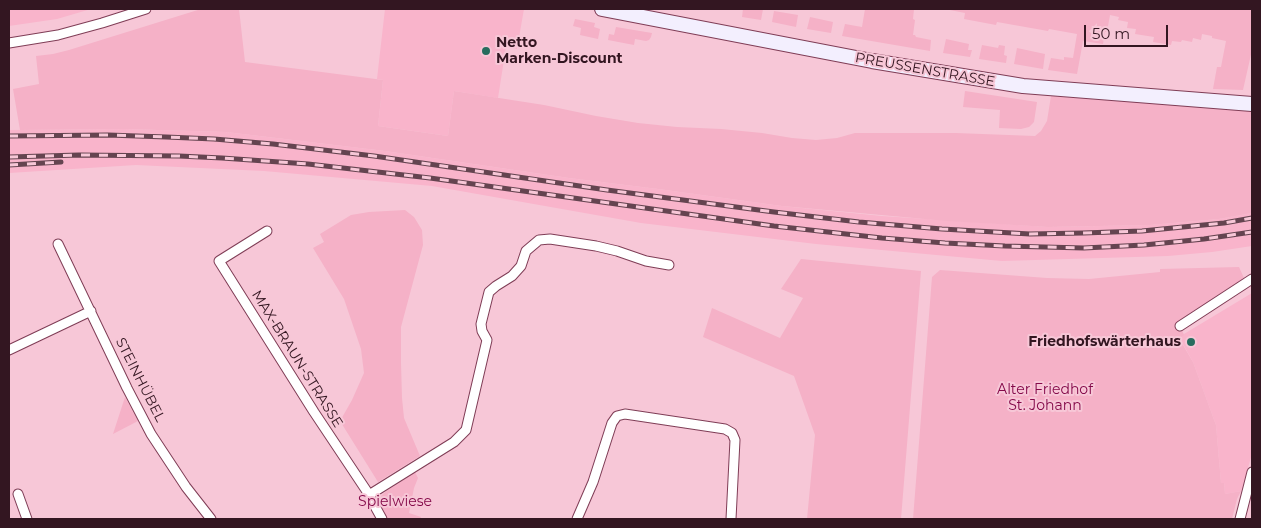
<!DOCTYPE html>
<meta charset="utf-8">
<style>
body{margin:0}
#map{position:relative;width:1261px;height:528px;overflow:hidden;background:#f7c7d7;font-family:Montserrat,sans-serif}
canvas{display:block}
.frame{position:absolute;inset:0;border:10px solid #331621;pointer-events:none}
.scale{position:absolute;left:1084px;top:25px;width:84px;height:22px;box-sizing:border-box;border:2px solid #331621;border-top:0;padding-left:6px;font-size:15px;line-height:18px;white-space:nowrap;color:#331621;-webkit-text-stroke:4px #f7c7d7;paint-order:stroke}
</style>
<div id="map">
<canvas width="1261" height="528"></canvas>
<div class="frame"></div>
<div class="scale">50 m</div>
</div>
<script>
const c = document.querySelector('canvas').getContext('2d');
c.lineJoin = 'round';
function paint(path, color) {
  c.fillStyle = color;
  c.fill(path, 'evenodd');
}
function shape(rows) {
  const path = new Path2D();
  for (const r of rows) {
    path.moveTo(r[0], r[1]);
    for (let i = 2; i < r.length; i += 2) path.lineTo(r[i], r[i + 1]);
  }
  return path;
}
function stroke(path, color, width, dash) {
  c.strokeStyle = color;
  c.lineWidth = width;
  c.lineCap = dash ? 'butt' : 'round';
  c.setLineDash(dash || []);
  c.stroke(path);
}
function label(font, color, halo, rows, align = 'center') {
  c.font = font + ' Montserrat,sans-serif';
  c.lineWidth = 4;
  c.setLineDash([]);
  c.textBaseline = 'middle';
  c.strokeStyle = halo;
  c.fillStyle = color;
  for (const [text, x, y, turn = 0] of rows) {
    c.save();
    c.translate(x, y);
    c.rotate((+turn || 0) * Math.PI / 180);
    c.textAlign = isNaN(turn) ? turn : align;
    if (halo) c.strokeText(text, 0, 0);
    c.fillText(text, 0, 0);
    c.restore();
  }
}
paint(shape([
 [9,9,91,9,57,19,9,26],
 [385,9,524,9,517,49,506,47,498,98,454,91,448,136,378,126,383,80,377,79],
 [125,129,226,132,385,151,569,178,658,189,782,206,882,216,1048,227,1150,225,1219,219,1252,213,1252,246,1212,252,1168,256,1002,261,816,244,641,223,432,186,264,171,136,165,9,173,9,130],
 [1252,293,1252,454,1241,491,1225,494,1224,483,1221,483,1216,425,1193,362,1179,337]
]), '#f9b4cb');
paint(shape([
 [201,9,239,9,245,62,383,80,378,126,448,136,454,91,544,105,596,116,638,123,677,127,721,129,762,133,792,138,816,140,837,138,855,133,956,133,1035,136,1041,131,1047,121,1051,96,1252,111,1252,213,1219,219,1150,225,1048,227,947,221,782,206,658,189,569,178,385,151,226,132,125,129,20,130,13,89,39,84,36,56,53,54,69,50],
 [743,9,763,9,761,20,742,17],
 [865,9,914,9,913,19,915,20,913,35,915,35,916,37,931,40,930,51,842,36,845,24,862,27],
 [945,9,1252,9,1252,50,1243,90,1213,89,1217,67,1221,67,1226,41,1212,38,1212,36,1202,34,1201,40,1193,38,1192,42,1182,40,1181,42,1172,41,1171,45,1153,42,1154,37,1135,34,1136,29,1127,28,1128,22,1118,20,1119,17,1110,15,1107,32,1105,32,1103,44,1083,41,1077,74,1048,70,1051,58,1064,60,1064,57,1073,58,1077,34,1049,29,1048,31,997,22,996,25,964,19,965,13],
 [774,11,798,15,796,27,772,22],
 [810,17,833,22,831,33,807,29],
 [575,19,595,23,594,27,600,29,598,39,580,35,581,28,573,26],
 [616,27,652,33,651,37,649,40,646,41,635,39,634,45,608,40,609,34,614,35],
 [946,39,969,44,968,50,972,50,970,57,943,53],
 [982,45,998,48,999,45,1005,46,1004,55,1007,56,1006,63,979,59],
 [1017,48,1045,54,1043,69,1014,64],
 [965,91,1037,102,1034,122,1029,127,1021,129,999,128,1000,110,963,107],
 [405,210,414,217,422,230,423,245,401,327,401,363,402,398,404,418,420,456,378,482,340,421,352,400,364,373,361,349,344,299,313,248,324,242,320,234,351,215,369,212],
 [801,259,921,271,901,519,807,519,815,435,794,376,703,337,712,308,780,338,803,298,781,289],
 [1239,267,1244,278,1179,322,1184,335,1179,338,1193,362,1216,425,1221,483,1224,483,1225,494,1241,491,1237,499,1232,519,913,519,932,277,940,270,1047,278,1089,279,1160,272,1160,269],
 [125,397,138,421,113,434],
 [415,472,418,478,414,488,409,513,421,517,420,519,388,519,382,508,380,502,381,496,385,492]
]), '#f5b1c7');
const street = shape([
 [9,43,58,35,102,23,146,9],
 [267,231,219,261,314,412,366,490,382,519],
 [58,244,127,388,151,434,186,487,211,519],
 [1180,326,1252,279],
 [9,350,91,311],
 [18,494,27,519],
 [369,495,454,442,466,430,487,340,482,331,481,324,489,292,496,286,512,276,521,266,526,251,539,240,550,239,596,246,617,251,646,261,669,265],
 [577,519,593,482,612,423,617,416,625,414,725,429,732,433,735,440,731,519],
 [1240,519,1252,472]
]);
const secondary = shape([
 [602,9,872,61,1023,86,1252,104]
]);
stroke(street, '#7f3d56', 11);
stroke(secondary, '#7f3d56', 16);
stroke(street, '#fff', 9);
stroke(secondary, '#f3effe', 14);
const rail = shape([
 [9,136,108,135,166,137,214,139,273,144,374,156,607,190,774,212,859,222,942,229,1030,234,1083,233,1142,231,1224,223,1252,218],
 [9,157,79,155,179,156,222,158,308,164,430,178,774,226,882,238,945,243,1005,246,1084,248,1144,245,1204,239,1252,232],
 [9,165,61,162]
]);
stroke(rail, '#654450', 5);
stroke(rail, '#f7c7d7', 3, [9]);
for (const [x, y, r, color] of [
 [486,51,5,"#286c5e"],
 [1191,342,5,"#286c5e"]
]) {
  const dot = new Path2D();
  dot.arc(x, y, r, 0, 2 * Math.PI);
  c.fillStyle = color;
  c.fill(dot);
  stroke(dot, '#f7c7d7', 2);
}
label('bold 14px', '#331621', '#f7c7d7', [
 ["Netto",496,43],
 ["Marken-Discount",496,59],
 ["Friedhofswärterhaus",1181,342,"right"]
], 'left');
label('14px', '#331621', '#f7c7d7', [
 ["PREUSSENSTRASSE",925,70,10],
 ["MAX-BRAUN-STRASSE",297,359,58],
 ["STEINHÜBEL",140,380,63]
]);
label('14px', '#840949', '#f7c7d7', [
 ["Alter Friedhof",1045,390],
 ["St. Johann",1045,406],
 ["Spielwiese",395,502]
]);
</script>
